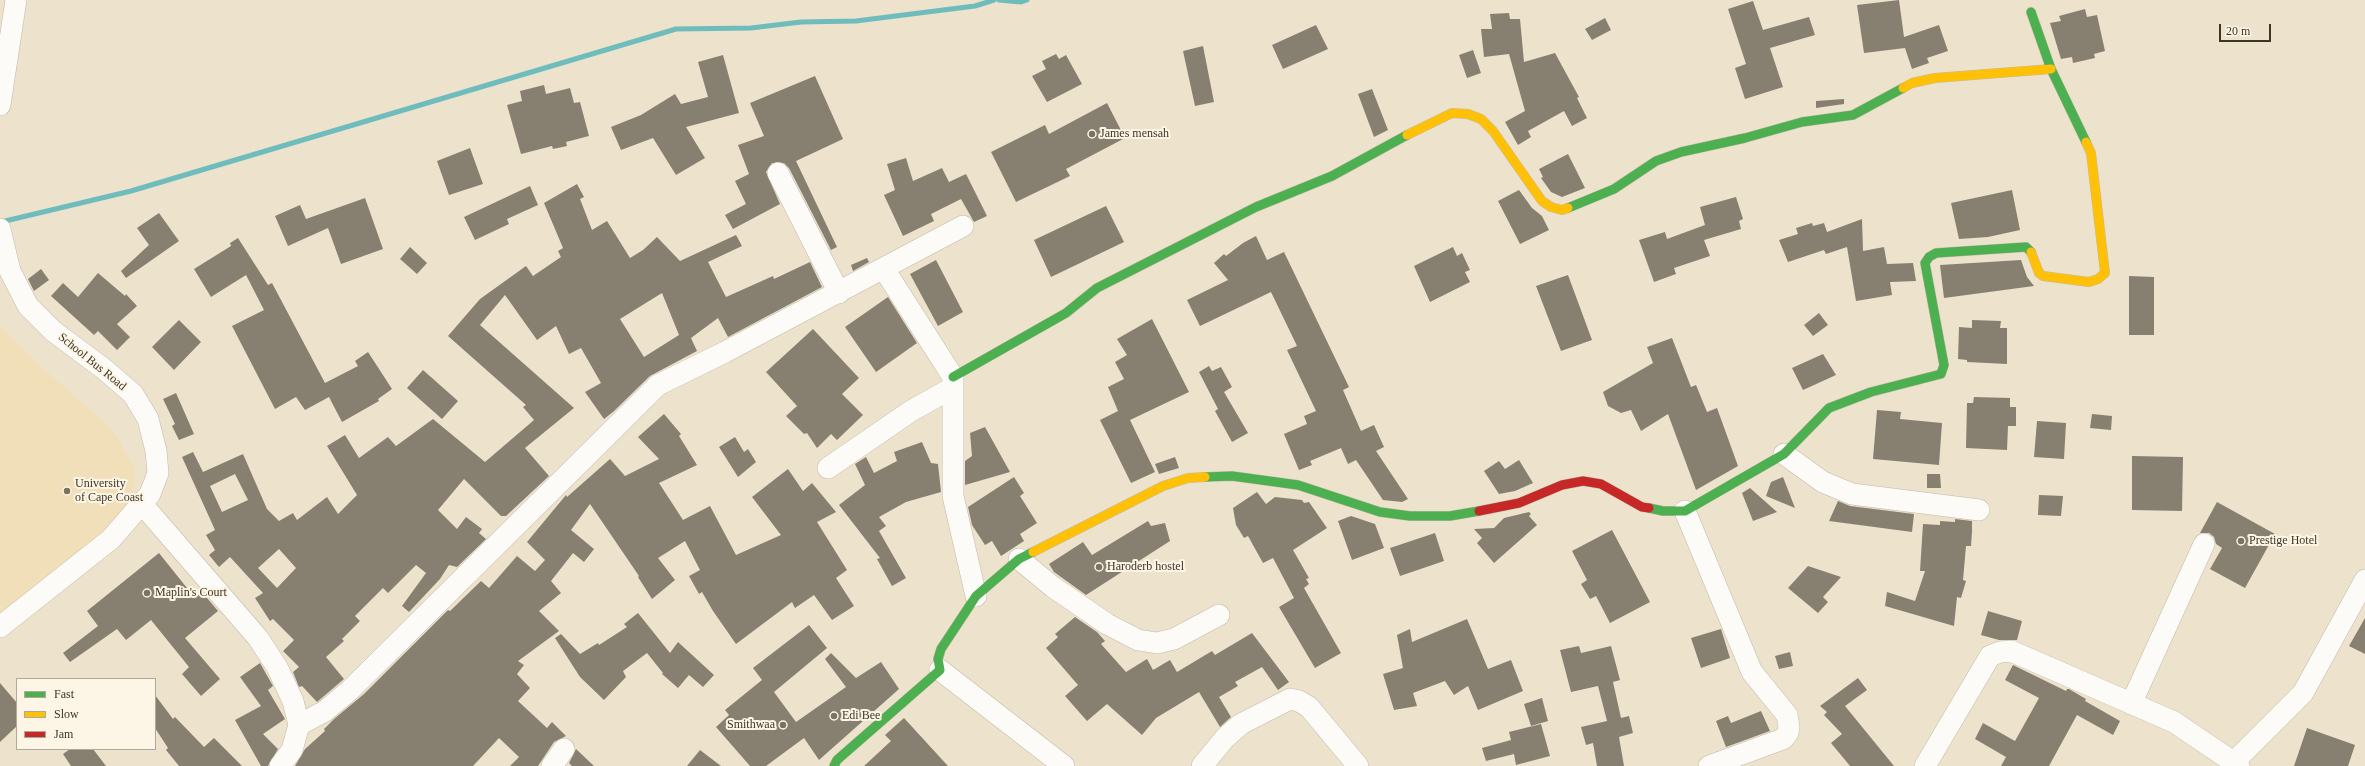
<!DOCTYPE html>
<style>
body{margin:0}
#map{position:relative;width:2365px;height:766px;overflow:hidden;background:#ede2cc;font-family:"Times New Roman",serif}
canvas{display:block}
.legend{position:absolute;left:16px;top:678px;width:140px;height:72px;box-sizing:border-box;background:#fdf5e5;border:1px solid #b0a898;margin:0;padding:5px 7px;list-style:none;font-size:12px;color:#3d3525}
.legend li{display:flex;align-items:center;gap:8px;height:20px}
.legend b{width:20px;border:1px solid #b0a898}
.scale{position:absolute;left:2219px;top:24px;width:52px;height:18px;box-sizing:border-box;border:2px solid #3d3525;border-top:0;padding-left:5px;font-size:12px;line-height:14px;white-space:nowrap;color:#3d3525;-webkit-text-stroke:3px #fdf5e5;paint-order:stroke}
</style>
<div id="map">
<canvas width="2365" height="766"></canvas>
<ul class="legend">
<li><b style="height:5px;background:#4caf50"></b>Fast</li>
<li><b style="height:5px;background:#ffc107"></b>Slow</li>
<li><b style="height:5px;background:#c62828"></b>Jam</li>
</ul>
<div class="scale">20 m</div>
</div>
<script>
const c = document.querySelector('canvas').getContext('2d');
c.lineJoin = 'round';
function paint(path, color) {
  c.fillStyle = color;
  c.fill(path, 'evenodd');
}
function shape(rows) {
  const path = new Path2D();
  for (const r of rows) {
    path.moveTo(r[0], r[1]);
    for (let i = 2; i < r.length; i += 2) path.lineTo(r[i], r[i + 1]);
  }
  return path;
}
function stroke(path, color, width, dash) {
  c.strokeStyle = color;
  c.lineWidth = width;
  c.lineCap = dash ? 'butt' : 'round';
  c.setLineDash(dash || []);
  c.stroke(path);
}
function label(font, color, halo, rows, align = 'center') {
  c.font = font + ' "Times New Roman",serif';
  c.lineWidth = 4;
  c.setLineDash([]);
  c.textBaseline = 'middle';
  c.strokeStyle = halo;
  c.fillStyle = color;
  for (const [text, x, y, turn = 0] of rows) {
    c.save();
    c.translate(x, y);
    c.rotate((+turn || 0) * Math.PI / 180);
    c.textAlign = isNaN(turn) ? turn : align;
    if (halo) c.strokeText(text, 0, 0);
    c.fillText(text, 0, 0);
    c.restore();
  }
}
paint(shape([
 [0,325,46,371,112,429,135,469,133,512,0,637]
]), '#f1dfba');
stroke(shape([
 [999,0,1021,2,1027,0],
 [1,222,131,191,676,29,751,28,801,22,856,21,975,6,994,0]
]), '#6fbcbd', 5);
paint(shape([
 [1899,0,1904,37,1939,25,1948,51,1927,58,1929,63,1912,69,1905,48,1864,53,1857,5],
 [1753,1,1763,30,1809,17,1815,35,1770,48,1783,87,1745,99,1735,68,1746,64,1728,9],
 [2085,9,2087,17,2097,15,2105,51,2094,54,2095,58,2073,63,2072,57,2061,59,2050,23,2061,21,2059,16],
 [1509,13,1510,19,1520,19,1524,62,1555,53,1579,97,1577,98,1587,118,1572,126,1564,111,1528,131,1531,137,1518,145,1505,122,1525,111,1509,54,1484,57,1481,29,1492,29,1490,14],
 [1605,18,1611,30,1592,40,1585,29],
 [1316,25,1328,49,1283,69,1272,45],
 [1203,46,1214,102,1195,106,1183,51],
 [1473,50,1481,73,1467,78,1459,55],
 [1056,54,1059,59,1066,55,1082,84,1047,102,1032,76,1046,69,1042,61],
 [723,55,739,113,686,127,705,158,676,175,653,138,621,150,611,127,641,115,675,94,681,104,708,97,698,62],
 [815,76,843,139,796,161,837,247,831,250,789,168,784,163,772,163,766,172,780,204,733,229,725,215,746,204,735,181,749,174,738,145,764,136,750,103],
 [544,85,546,94,570,88,574,103,580,102,589,136,566,142,567,146,553,149,552,146,521,154,507,105,522,101,520,91],
 [1372,89,1388,130,1374,137,1358,94],
 [1844,99,1844,104,1816,108,1816,101],
 [1107,103,1125,138,1066,169,1070,176,1016,202,991,152,1045,125,1049,134],
 [470,148,483,184,449,195,437,161],
 [1568,154,1585,188,1562,197,1551,192,1541,178,1543,177,1539,169],
 [906,158,913,181,942,168,949,182,966,174,987,216,974,222,961,199,931,214,934,221,903,236,884,195,895,190,887,164],
 [577,184,584,197,580,199,592,230,607,221,630,258,643,250,657,237,680,261,736,235,742,246,708,262,726,297,773,276,774,279,810,262,822,287,728,337,718,318,691,338,697,351,650,376,613,412,604,419,585,392,601,383,581,348,569,354,556,326,537,340,505,295,480,325,574,408,525,448,549,476,506,516,501,516,464,479,438,510,457,529,466,517,482,529,479,533,486,539,457,567,449,565,440,579,409,612,402,606,426,573,416,565,388,593,383,588,355,616,360,621,342,639,344,641,326,657,344,679,317,702,302,686,299,687,293,672,299,667,283,651,294,640,273,619,270,621,255,598,263,593,230,557,219,567,209,555,215,550,206,535,215,530,182,457,193,452,203,472,243,454,267,509,279,521,293,513,297,520,327,497,338,514,357,495,327,446,345,435,359,458,388,437,396,446,433,419,485,462,534,420,523,407,526,405,448,336,480,299,526,266,533,276,561,257,558,251,563,248,544,203],
 [662,293,679,335,644,357,620,319],
 [235,474,248,500,222,512,210,486],
 [279,549,296,568,277,588,258,568],
 [530,186,538,205,507,219,509,224,475,240,464,217],
 [1519,190,1532,208,1542,216,1549,230,1520,244,1498,201],
 [2012,190,2020,230,1988,237,1959,239,1951,203],
 [1736,197,1743,219,1739,221,1741,229,1704,240,1710,256,1674,268,1676,274,1654,282,1639,240,1665,232,1667,239,1705,225,1700,207],
 [365,198,383,249,341,264,328,228,288,246,275,216,300,205,306,219],
 [1106,206,1124,242,1051,277,1034,240],
 [159,213,179,241,126,278,121,271,149,245,137,228],
 [1862,219,1863,251,1884,247,1887,264,1913,263,1916,281,1890,282,1892,295,1856,301,1847,247,1826,254,1824,250,1788,262,1779,240,1798,234,1796,228,1812,223,1813,226,1824,223,1827,232],
 [1256,236,1267,260,1284,252,1349,387,1343,390,1361,431,1374,425,1384,447,1376,451,1408,499,1402,502,1383,500,1356,460,1348,464,1341,448,1310,461,1312,465,1299,470,1284,434,1307,424,1304,416,1316,411,1287,350,1297,346,1271,292,1200,326,1187,300,1228,280,1214,263,1224,254,1226,256,1243,243],
 [238,238,268,285,272,283,325,383,358,366,355,361,368,352,392,389,378,399,379,401,342,422,329,397,305,410,296,397,275,409,232,326,264,310,246,275,211,297,194,269,231,246,230,243],
 [410,247,427,263,417,274,400,259],
 [1453,247,1457,256,1462,253,1470,270,1465,272,1470,282,1430,302,1414,266],
 [867,258,869,262,853,271,851,265],
 [936,260,963,312,938,326,910,274],
 [2021,260,2027,277,2034,286,1944,298,1940,265],
 [41,269,49,280,34,291,28,279],
 [98,273,125,296,126,294,137,306,117,324,130,337,117,350,98,331,94,335,51,296,63,283,78,297],
 [1568,275,1592,340,1561,351,1536,286],
 [2129,276,2154,277,2154,335,2129,335],
 [888,297,917,343,876,372,845,327],
 [1819,313,1828,325,1813,336,1804,325],
 [1152,319,1189,392,1130,420,1155,472,1131,483,1100,420,1118,411,1108,387,1124,379,1115,362,1127,355,1117,339],
 [179,320,201,342,174,370,152,347],
 [1972,320,2001,321,2000,328,2007,328,2007,364,1967,362,1967,360,1958,359,1959,327,1972,328],
 [813,329,859,378,842,394,863,415,837,440,831,434,817,448,807,433,804,434,786,416,797,406,766,372],
 [1672,338,1691,387,1696,385,1707,412,1717,408,1738,466,1696,490,1668,414,1641,431,1631,410,1621,413,1608,406,1603,392,1653,363,1647,347],
 [1823,354,1836,375,1803,390,1792,368],
 [1209,366,1212,371,1221,367,1232,387,1224,392,1248,433,1232,442,1215,411,1218,409,1199,372],
 [423,370,458,401,442,419,407,388],
 [176,393,194,434,179,440,172,426,175,424,163,399],
 [1974,397,2010,398,2010,407,2016,407,2016,426,2008,426,2007,450,1966,448,1967,403,1973,403],
 [1877,410,1901,412,1900,419,1942,423,1939,465,1873,459],
 [664,414,681,434,679,436,697,465,659,483,683,520,710,506,736,555,781,535,752,497,788,469,803,491,812,483,836,512,817,522,847,570,836,578,854,606,832,620,814,595,795,608,792,602,736,644,713,611,702,592,699,594,689,576,700,570,685,541,658,558,675,580,652,599,638,577,639,576,590,504,571,530,594,549,584,562,573,553,551,581,561,593,539,611,559,631,518,661,524,665,517,674,530,688,518,701,547,728,552,722,566,736,554,742,538,766,510,766,519,757,499,738,473,766,295,766,305,749,325,731,324,729,334,719,364,694,448,610,450,611,481,581,489,588,517,556,535,571,545,560,527,542,566,495,567,497,610,459,625,476,659,459,638,437],
 [2092,414,2112,416,2111,430,2090,428],
 [2037,421,2066,423,2064,459,2034,457],
 [985,427,1010,472,965,485,965,461,972,456,970,433],
 [735,437,744,452,748,449,756,462,738,477,719,447],
 [922,442,931,463,938,464,941,492,906,502,879,517,886,526,879,531,906,578,892,586,877,559,880,558,839,505,865,485,855,464,866,457,874,473,897,461,894,452],
 [2132,456,2183,457,2182,511,2132,510],
 [1175,457,1179,468,1159,474,1155,464],
 [1519,460,1533,483,1515,491,1499,494,1484,471,1499,461,1505,469],
 [1927,474,1940,474,1941,488,1927,488],
 [1014,477,1024,493,1020,496,1037,523,1020,534,1024,541,1001,556,992,541,985,545,972,525,968,507],
 [1783,477,1795,508,1766,496,1771,482],
 [1750,488,1777,512,1753,521,1742,493],
 [1257,492,1266,504,1275,497,1302,500,1304,503,1309,502,1327,528,1293,550,1309,578,1306,579,1309,584,1304,588,1341,653,1315,668,1279,607,1294,598,1273,558,1263,563,1248,536,1244,538,1236,525,1233,508],
 [2039,495,2063,496,2061,516,2038,515],
 [1838,501,1850,506,1914,514,1912,532,1829,521],
 [2217,502,2275,534,2245,588,2210,569,2222,548,2216,544,2214,537,2209,533,2200,533],
 [1529,512,1531,514,1529,516,1537,525,1494,563,1477,543,1482,538,1474,529,1494,528,1504,518],
 [1351,516,1375,524,1384,548,1352,560,1338,521],
 [1955,519,1972,521,1972,532,1971,546,1966,546,1963,580,1966,581,1961,598,1957,597,1954,626,1885,606,1887,592,1915,601,1925,571,1920,571,1923,524,1940,525,1940,521,1955,522],
 [1148,521,1151,526,1165,523,1170,541,1086,595,1054,572,1049,564,1083,542,1092,555],
 [1612,530,1650,602,1610,623,1596,596,1590,599,1581,584,1587,580,1572,551],
 [1435,533,1444,561,1400,576,1390,548],
 [159,553,195,598,202,592,218,611,185,638,220,679,201,696,182,674,189,667,151,620,126,640,117,629,70,662,63,653,98,626,87,611],
 [1808,566,1841,577,1823,597,1828,602,1818,613,1788,588],
 [1988,611,2022,621,2017,640,1999,640,1981,635],
 [638,613,670,653,678,642,714,675,703,687,689,675,678,688,662,674,663,673,647,653,623,671,626,677,604,700,580,677,555,638,561,634,580,654,598,643,599,645,627,627,624,624],
 [1075,617,1097,632,1105,641,1101,644,1126,672,1147,659,1153,670,1170,660,1177,672,1212,651,1215,655,1252,633,1289,682,1278,690,1262,667,1235,682,1238,686,1219,697,1231,717,1220,727,1199,692,1156,718,1142,735,1107,704,1087,721,1065,696,1078,685,1046,648,1058,637,1055,634],
 [2365,618,2365,654,2349,646],
 [1467,619,1488,669,1511,660,1523,691,1478,710,1468,686,1454,695,1445,681,1413,693,1417,706,1394,710,1383,674,1403,668,1397,635,1410,629,1412,642],
 [809,625,827,648,774,692,796,722,846,687,825,659,831,653,856,678,881,662,899,689,819,760,804,738,766,766,750,766,716,727,729,715,725,710,762,680,753,668],
 [1721,629,1730,658,1701,668,1691,638],
 [1579,646,1581,653,1611,646,1620,680,1613,682,1621,718,1629,716,1633,733,1619,737,1624,766,1597,766,1593,743,1586,745,1581,727,1607,721,1598,686,1571,692,1560,650],
 [1790,652,1793,666,1779,669,1775,656],
 [260,663,273,686,268,690,285,719,263,734,278,749,268,766,261,766,235,720,261,706,240,677],
 [2013,665,2066,691,2067,689,2069,689,2086,699,2085,701,2120,721,2113,735,2077,715,2049,766,2001,766,2006,757,1975,739,1983,723,2015,741,2039,698,2005,680],
 [1858,678,1867,690,1845,706,1894,766,1850,766,1831,743,1842,734,1824,715,1827,712,1820,706],
 [0,683,17,703,17,726,0,742],
 [155,695,173,719,175,717,204,747,214,738,242,766,179,766,166,750,168,748,155,728],
 [1542,698,1548,721,1531,726,1524,704],
 [1761,711,1770,731,1726,747,1716,721,1728,716,1731,723],
 [904,718,948,766,864,766,891,741,885,735],
 [1541,724,1550,756,1516,765,1514,754,1486,761,1482,748,1511,740,1509,732],
 [2307,728,2355,745,2348,766,2294,766],
 [70,749,93,749,106,766,71,766,63,754],
 [576,749,594,766,572,766,569,763],
 [700,750,721,766,687,766]
]), '#878070');
const street = shape([
 [0,105,16,0],
 [778,173,839,293],
 [0,229,10,271,28,306,53,331,104,369,133,394,148,419,156,451,158,473,150,494,111,539,0,627],
 [884,269,953,377,953,496,976,596],
 [1784,454,1823,482,1852,494,1979,510],
 [828,468,911,411,952,388],
 [142,504,258,638,277,667,293,701,299,725,292,750,280,766],
 [1685,511,1752,672,1787,715,1789,727,1788,733,1783,739,1709,766],
 [1019,559,1053,587,1107,624,1138,640,1157,643,1174,639,1219,615],
 [940,670,1064,766],
 [2131,704,2204,544],
 [299,725,325,711,350,690,658,385,725,352,963,226],
 [2234,762,2303,693,2365,580],
 [552,766,564,749],
 [1202,766,1225,738,1241,724,1290,699,1299,701,1309,707,1358,766],
 [1925,766,1990,656,2000,652,2011,651,2174,722,2239,766]
]);
const fast = shape([
 [2031,12,2051,69,2086,142],
 [1568,208,1614,189,1656,161,1681,152,1745,138,1802,122,1853,115,1903,88],
 [953,377,1066,313,1097,288,1256,207,1332,176,1407,135],
 [1205,477,1232,476,1298,485,1380,512,1410,516,1450,516,1479,511],
 [1649,508,1663,511,1685,511,1784,454,1829,408,1871,392,1941,374,1944,365,1925,263,1929,257,1936,253,2026,247,2031,252],
 [834,766,837,760,940,670,938,659,941,649,976,596,1019,559,1033,552]
]);
const slow = shape([
 [1903,88,1912,83,1935,78,2051,69],
 [1407,135,1452,113,1468,114,1481,119,1493,131,1542,201,1551,207,1562,210,1568,208],
 [2031,252,2039,273,2043,276,2089,282,2098,279,2105,273,2091,153,2086,142],
 [1033,552,1163,486,1188,478,1205,477]
]);
const jam = shape([
 [1479,511,1519,503,1562,485,1583,481,1601,484,1642,507,1649,508]
]);
stroke(street, '#c2b9a8', 22);
stroke(fast, '#c2b9a8', 10);
stroke(slow, '#c2b9a8', 10);
stroke(jam, '#c2b9a8', 10);
stroke(street, '#fcfbf7', 21);
stroke(fast, '#4caf50', 9);
stroke(slow, '#ffc107', 9);
stroke(jam, '#c62828', 9);
for (const [x, y, r, color] of [
 [1092,134,4,"#7b725f"],
 [67,491,4,"#7b725f"],
 [2241,541,4,"#7b725f"],
 [1099,567,4,"#7b725f"],
 [147,593,4,"#7b725f"],
 [834,716,4,"#7b725f"],
 [783,725,4,"#7b725f"]
]) {
  const dot = new Path2D();
  dot.arc(x, y, r, 0, 2 * Math.PI);
  c.fillStyle = color;
  c.fill(dot);
  stroke(dot, '#fdf5e5', 1.5);
}
label('12px', '#3d3525', '#fdf5e5', [
 ["James mensah",1100,134],
 ["University",75,484],
 ["of Cape Coast",75,498],
 ["Prestige Hotel",2249,541],
 ["Haroderb hostel",1107,567],
 ["Maplin's Court",155,593],
 ["Edi Bee",842,716],
 ["Smithwaa",775,725,"right"]
], 'left');
label('12px', '#3d3525', '#fdf5e5', [
 ["School Bus Road",92,362,39]
]);
</script>
